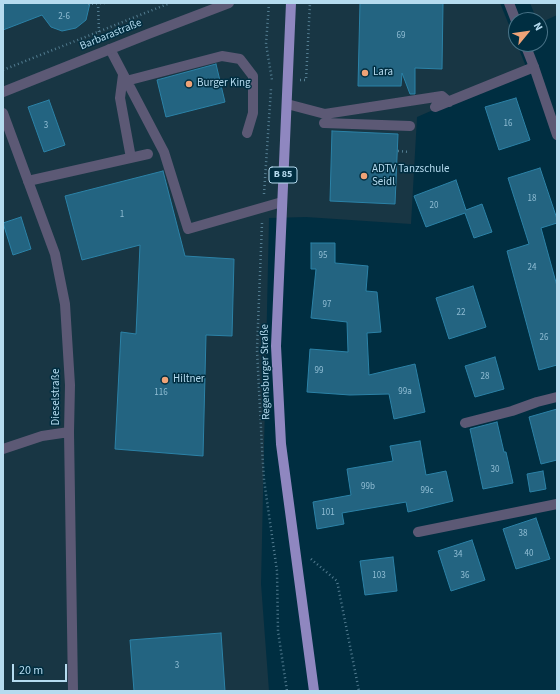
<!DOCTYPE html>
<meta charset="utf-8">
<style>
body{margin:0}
#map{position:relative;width:560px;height:694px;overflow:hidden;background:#002e41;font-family:"Source Sans 3",sans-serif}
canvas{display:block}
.frame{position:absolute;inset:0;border:4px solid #b5dbef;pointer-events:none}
.north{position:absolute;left:508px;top:12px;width:40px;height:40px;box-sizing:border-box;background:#002e41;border:1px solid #487387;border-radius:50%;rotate:61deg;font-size:11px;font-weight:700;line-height:16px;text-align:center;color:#b5dbef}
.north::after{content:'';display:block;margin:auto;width:14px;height:18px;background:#efa377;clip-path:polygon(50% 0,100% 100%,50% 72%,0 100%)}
.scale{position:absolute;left:12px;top:664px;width:55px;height:18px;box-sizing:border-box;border:2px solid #b5dbef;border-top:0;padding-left:5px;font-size:12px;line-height:14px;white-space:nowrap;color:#b5dbef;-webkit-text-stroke:3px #002e41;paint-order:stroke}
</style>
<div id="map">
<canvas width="560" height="694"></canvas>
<div class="frame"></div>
<div class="north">N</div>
<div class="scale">20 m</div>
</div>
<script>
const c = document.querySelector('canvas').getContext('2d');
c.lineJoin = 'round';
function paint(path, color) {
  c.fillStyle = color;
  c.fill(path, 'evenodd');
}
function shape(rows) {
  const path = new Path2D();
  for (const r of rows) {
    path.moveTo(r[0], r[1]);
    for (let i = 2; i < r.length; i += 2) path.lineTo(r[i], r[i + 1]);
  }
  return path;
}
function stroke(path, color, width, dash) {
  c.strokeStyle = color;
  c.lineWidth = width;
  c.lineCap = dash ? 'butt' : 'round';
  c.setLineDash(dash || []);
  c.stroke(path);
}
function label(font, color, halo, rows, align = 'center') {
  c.font = font + ' "Source Sans 3",sans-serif';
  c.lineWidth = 3;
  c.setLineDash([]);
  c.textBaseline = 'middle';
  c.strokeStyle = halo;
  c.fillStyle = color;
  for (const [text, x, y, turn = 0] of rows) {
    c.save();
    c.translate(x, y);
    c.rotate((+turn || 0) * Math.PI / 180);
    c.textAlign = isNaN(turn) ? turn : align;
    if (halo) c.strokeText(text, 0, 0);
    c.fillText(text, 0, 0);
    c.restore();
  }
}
paint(shape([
 [3,3,500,3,527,69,417,117,411,224,306,217,269,218,261,584,269,691,3,691],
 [530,3,557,3,557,15,540,23,540,20,537,20]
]), '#183644');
const building = shape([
 [3,3,90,3,86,20,76,28,62,31,51,27,42,15,3,30,3,3],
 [360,3,443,3,442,69,415,68,415,94,410,94,402,73,401,86,358,86,360,3],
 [216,64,225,102,166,117,157,80,216,64],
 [516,98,530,140,499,150,485,107,516,98],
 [49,100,65,145,44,152,28,107,49,100],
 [332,131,398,134,395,204,330,201,332,131],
 [540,168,557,219,557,223,541,228,557,286,557,365,539,370,507,251,529,244,508,178,540,168],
 [163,171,185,256,234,259,232,336,206,335,203,456,115,449,121,332,136,334,140,245,82,260,65,196,163,171],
 [456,180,466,210,482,204,492,232,474,238,465,213,426,227,414,196,456,180],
 [21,217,31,249,13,255,3,223,21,217],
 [311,243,335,243,335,263,368,266,366,291,377,292,381,332,367,333,369,375,415,364,425,412,394,419,389,394,350,395,307,392,310,349,348,352,347,322,311,318,316,269,311,269,311,243],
 [473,286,486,327,449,339,436,298,473,286],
 [495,357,504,389,475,397,465,366,495,357],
 [557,409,557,460,541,464,529,417,557,409],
 [497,422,504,452,506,452,513,483,483,489,470,429,497,422],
 [420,441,426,475,446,471,453,501,408,512,406,502,342,513,344,524,317,529,313,502,351,495,347,469,393,461,390,446,420,441],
 [543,471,546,489,530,492,527,474,543,471],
 [536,518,550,559,516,569,503,529,536,518],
 [472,540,485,580,451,591,438,551,472,540],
 [393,557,397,591,365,595,360,561,393,557],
 [221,633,225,691,134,691,130,640,221,633]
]);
paint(building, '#236481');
stroke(building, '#2b82a7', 1);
stroke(shape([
 [98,3,99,32],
 [269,3,266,44,272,80],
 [88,4,106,3],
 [3,70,170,3],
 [300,80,306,80,310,3],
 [398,151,410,152],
 [264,194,271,89],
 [262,223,257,350,262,448,264,480,277,571,278,631,287,691],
 [311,559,337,581,359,691]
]), '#537d91', 2.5, [1, 3]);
stroke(shape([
 [110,49,164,152,188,229,282,202],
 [123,75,120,98,131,158],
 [126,81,222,56,240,59,253,76,253,113,247,133],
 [287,104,325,114,442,96,449,102],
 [435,107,534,67],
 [324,123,410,126],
 [28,181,148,154],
 [465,423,512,411,537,402,557,397]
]), '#5c5975', 10);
stroke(shape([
 [509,3,516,21],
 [525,44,534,67,557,135],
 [3,113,55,254,65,304,70,385,69,432,73,691],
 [3,449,42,436,69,432],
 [418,532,557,504]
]), '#5c5975', 10);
stroke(shape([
 [3,92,148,34,229,3]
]), '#5c5975', 10);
stroke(shape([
 [291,3,276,346,281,444,314,691]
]), '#8f87c0', 10);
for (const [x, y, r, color] of [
 [365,73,4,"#efa377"],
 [189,84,4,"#efa377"],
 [364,176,4,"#efa377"],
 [165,380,4,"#efa377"]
]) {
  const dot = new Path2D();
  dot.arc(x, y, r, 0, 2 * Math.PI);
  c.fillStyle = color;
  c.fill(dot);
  stroke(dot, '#002e41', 1.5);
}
label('9px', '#90bdd4', null, [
 ["2-6",64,17],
 ["69",401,36],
 ["16",508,124],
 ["3",46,126],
 ["18",532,199],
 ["20",434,206],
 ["1",122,215],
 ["95",323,256],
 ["24",532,268],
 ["97",327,305],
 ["22",461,313],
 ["26",544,338],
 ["99",319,371],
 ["28",485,377],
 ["99a",405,392],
 ["116",161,393],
 ["30",495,470],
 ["99b",368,487],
 ["99c",427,491],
 ["101",328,513],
 ["38",523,534],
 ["40",529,554],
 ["34",458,555],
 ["103",379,576],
 ["36",465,576],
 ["3",177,666]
]);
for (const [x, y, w] of [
 [283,175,28]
]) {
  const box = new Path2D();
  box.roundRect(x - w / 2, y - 8, w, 16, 3);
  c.fillStyle = '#002e41';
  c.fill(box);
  stroke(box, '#b5dbef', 1);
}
label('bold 10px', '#b5dbef', null, [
 ["B 85",283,175]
]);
label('11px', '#b5dbef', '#002e41', [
 ["Barbarastraße",111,35,-22],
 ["Regensburger Straße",266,372,-91],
 ["Dieselstraße",57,397,-90]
]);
label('11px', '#b5dbef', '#002e41', [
 ["Lara",373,73],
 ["Burger King",197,84],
 ["ADTV Tanzschule",372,170],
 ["Seidl",372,183],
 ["Hiltner",173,380]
], 'left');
</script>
